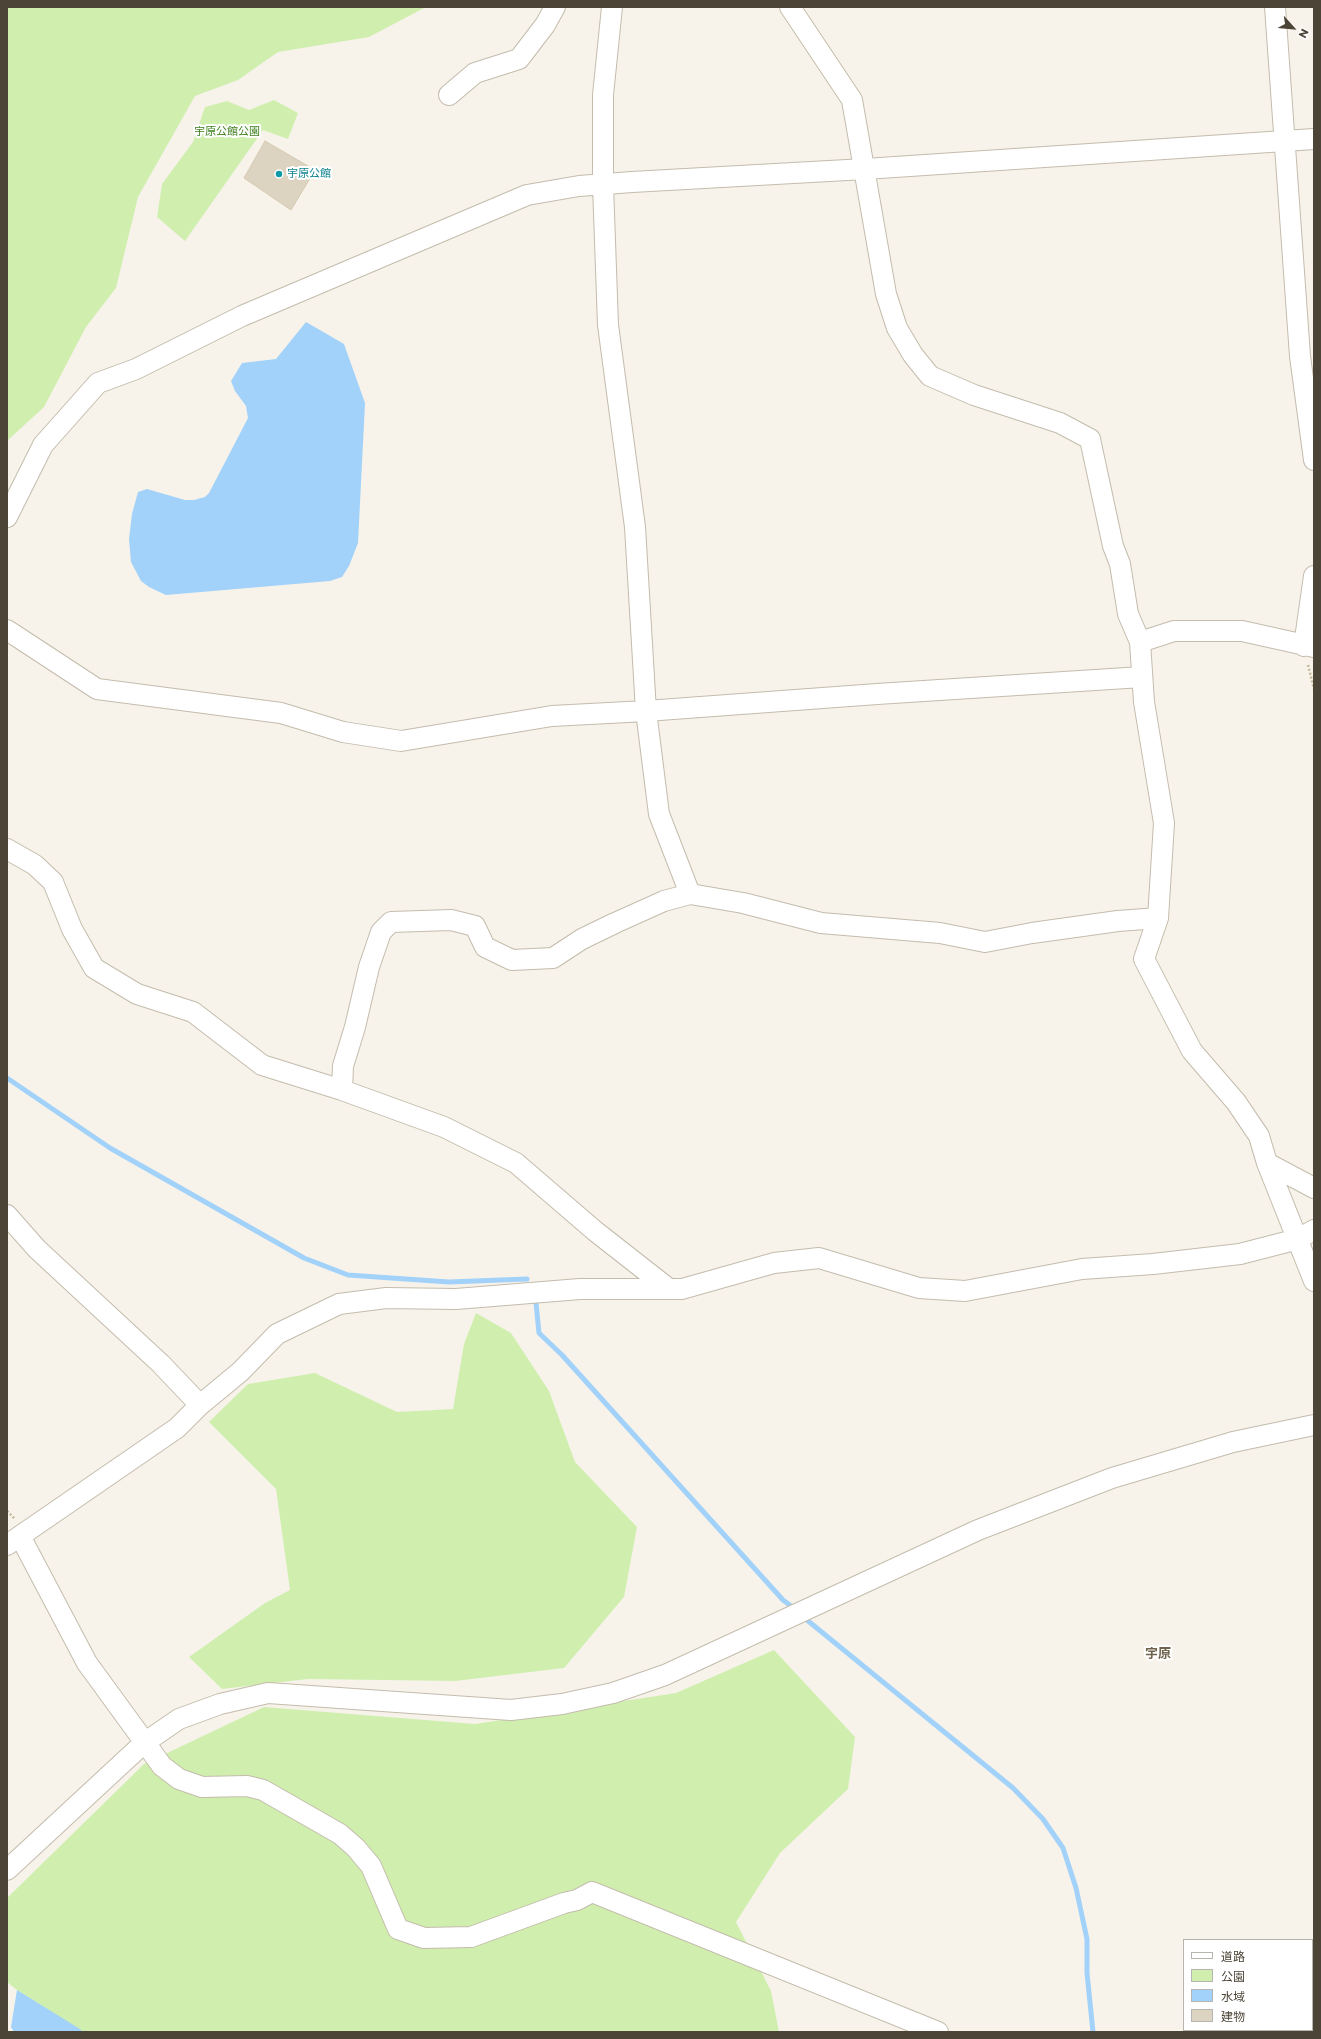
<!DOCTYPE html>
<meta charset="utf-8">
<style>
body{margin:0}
#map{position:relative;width:1321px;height:2039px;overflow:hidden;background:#f7f3eb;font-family:Montserrat,"Noto Sans JP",sans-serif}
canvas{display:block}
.frame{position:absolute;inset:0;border:8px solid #4c4537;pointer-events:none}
.legend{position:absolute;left:1183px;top:1939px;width:130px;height:92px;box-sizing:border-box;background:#fff;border:1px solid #b7b5af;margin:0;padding:5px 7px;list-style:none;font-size:12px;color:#4c4537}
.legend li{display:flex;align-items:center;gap:8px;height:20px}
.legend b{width:20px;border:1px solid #b7b5af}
.north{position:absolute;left:1273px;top:8px;width:40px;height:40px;-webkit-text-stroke:3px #fff;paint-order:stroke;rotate:117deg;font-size:11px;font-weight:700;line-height:16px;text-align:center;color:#4c4537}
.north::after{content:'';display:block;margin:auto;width:14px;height:18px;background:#4c4537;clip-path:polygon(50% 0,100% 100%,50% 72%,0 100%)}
</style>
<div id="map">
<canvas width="1321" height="2039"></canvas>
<div class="frame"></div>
<ul class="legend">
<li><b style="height:5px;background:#fff"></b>道路</li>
<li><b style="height:11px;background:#d0efaf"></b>公園</li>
<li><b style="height:11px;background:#a2d2f9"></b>水域</li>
<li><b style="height:11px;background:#ddd3c1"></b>建物</li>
</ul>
<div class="north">N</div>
</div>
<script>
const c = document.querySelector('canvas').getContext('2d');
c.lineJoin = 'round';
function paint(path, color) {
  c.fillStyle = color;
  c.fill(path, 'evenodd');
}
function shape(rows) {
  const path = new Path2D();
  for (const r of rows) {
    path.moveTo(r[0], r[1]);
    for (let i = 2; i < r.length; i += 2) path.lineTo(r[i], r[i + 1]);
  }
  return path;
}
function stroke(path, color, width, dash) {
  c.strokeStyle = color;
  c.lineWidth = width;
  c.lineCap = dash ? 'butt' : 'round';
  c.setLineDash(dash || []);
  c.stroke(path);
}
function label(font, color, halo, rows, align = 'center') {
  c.font = font + ' Montserrat,"Noto Sans JP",sans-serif';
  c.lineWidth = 4;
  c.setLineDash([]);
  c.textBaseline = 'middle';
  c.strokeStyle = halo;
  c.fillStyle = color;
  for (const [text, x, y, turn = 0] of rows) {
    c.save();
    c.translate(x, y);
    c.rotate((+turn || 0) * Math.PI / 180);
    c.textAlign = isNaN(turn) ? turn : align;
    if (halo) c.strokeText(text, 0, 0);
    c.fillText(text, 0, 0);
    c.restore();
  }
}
paint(shape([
 [7,7,426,7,369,37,278,52,238,80,195,96,138,197,116,288,86,327,44,407,7,441],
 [274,100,298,113,288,139,263,130,185,241,157,217,162,184,193,142,205,107,227,101,249,110],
 [476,1313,511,1333,549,1391,575,1462,637,1527,624,1597,564,1668,455,1681,308,1679,222,1689,189,1657,265,1603,290,1590,276,1489,209,1422,248,1384,315,1373,397,1412,453,1409,464,1344],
 [774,1650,855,1737,848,1789,780,1853,736,1922,771,1991,779,2032,83,2032,17,1990,7,1982,7,1898,144,1764,264,1707,475,1724,676,1693]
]), '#d0efaf');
paint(shape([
 [306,322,344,344,365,403,358,543,349,566,342,577,330,581,166,595,149,587,141,581,131,562,129,539,132,514,138,492,147,489,185,500,194,500,205,497,209,493,248,418,246,406,235,391,231,381,242,363,276,359],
 [17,1990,80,2029,83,2032,14,2032,11,2027]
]), '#a2d2f9');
stroke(shape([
 [7,1078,110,1148,304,1258,348,1275,449,1282,527,1279],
 [536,1303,539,1333,562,1355,783,1600,795,1609],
 [802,1616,1013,1788,1043,1819,1063,1848,1076,1888,1087,1939,1087,1973,1093,2032]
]), '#a2d2f9', 5);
const building = shape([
 [265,141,315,170,291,210,244,178,265,141]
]);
paint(building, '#ddd3c1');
stroke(building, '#d6c9b1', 1);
const minor = shape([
 [612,7,603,95,603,185,608,325,635,527,646,711,659,814,690,894],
 [790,7,852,100,886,294,897,328,913,355,930,376,974,395,1060,423,1090,439,1113,546,1120,564,1128,614,1140,642],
 [1275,7,1300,356,1314,460],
 [449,95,475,73,519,59,545,25,555,7],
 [7,517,43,445,98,383,136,369,242,316,527,195,579,186,632,182,865,169,1314,139],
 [7,630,97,689,281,713,343,732,401,741,552,716,646,711,877,694,1142,677],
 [1304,646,1314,576],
 [1314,647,1242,631,1174,631,1140,642,1144,702,1164,823,1158,918,1144,959,1192,1051,1236,1102,1259,1136,1267,1163,1314,1281],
 [7,849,35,865,53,882,72,929,94,968,137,994,193,1012,262,1065,342,1090,444,1127,516,1163,595,1231,669,1289],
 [342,1090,343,1066,355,1027,369,967,381,932,391,922,451,920,475,926,485,947,512,960,553,958,582,939,615,923,664,901,690,894,743,903,821,923,940,933,985,942,1032,933,1118,921,1158,918],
 [1267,1163,1314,1188],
 [7,1215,37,1249,161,1364,200,1405],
 [20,1536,87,1663,162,1766,179,1779,202,1787,247,1786,263,1790,340,1834,356,1848,371,1866,398,1929,424,1938,471,1937,564,1903,577,1900,592,1892,938,2032],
 [7,1545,177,1428,200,1405,240,1372,277,1334,339,1304,386,1298,456,1299,580,1289,682,1289,774,1263,819,1258,919,1288,965,1291,1082,1269,1153,1264,1240,1254,1298,1239,1314,1230],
 [7,1870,144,1743,179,1719,220,1704,268,1693,511,1710,562,1704,613,1693,665,1675,978,1530,1112,1478,1233,1442,1314,1425]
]);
stroke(minor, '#c4bcac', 22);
stroke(shape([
 [1308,665,1314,689],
 [7,1511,15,1519]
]), '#c7b99b', 2.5, [2, 2]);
stroke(minor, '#fff', 20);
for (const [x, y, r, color] of [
 [279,174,4,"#0f9aa8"]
]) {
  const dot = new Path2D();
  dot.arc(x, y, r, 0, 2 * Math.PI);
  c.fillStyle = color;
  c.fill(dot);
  stroke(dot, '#fff', 1.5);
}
label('11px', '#418021', '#fff', [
 ["宇原公館公園",227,132]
]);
label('11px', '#0d838f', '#fff', [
 ["宇原公館",287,174]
], 'left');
label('bold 13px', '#70634d', '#fff', [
 ["宇原",1158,1654]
]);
</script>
